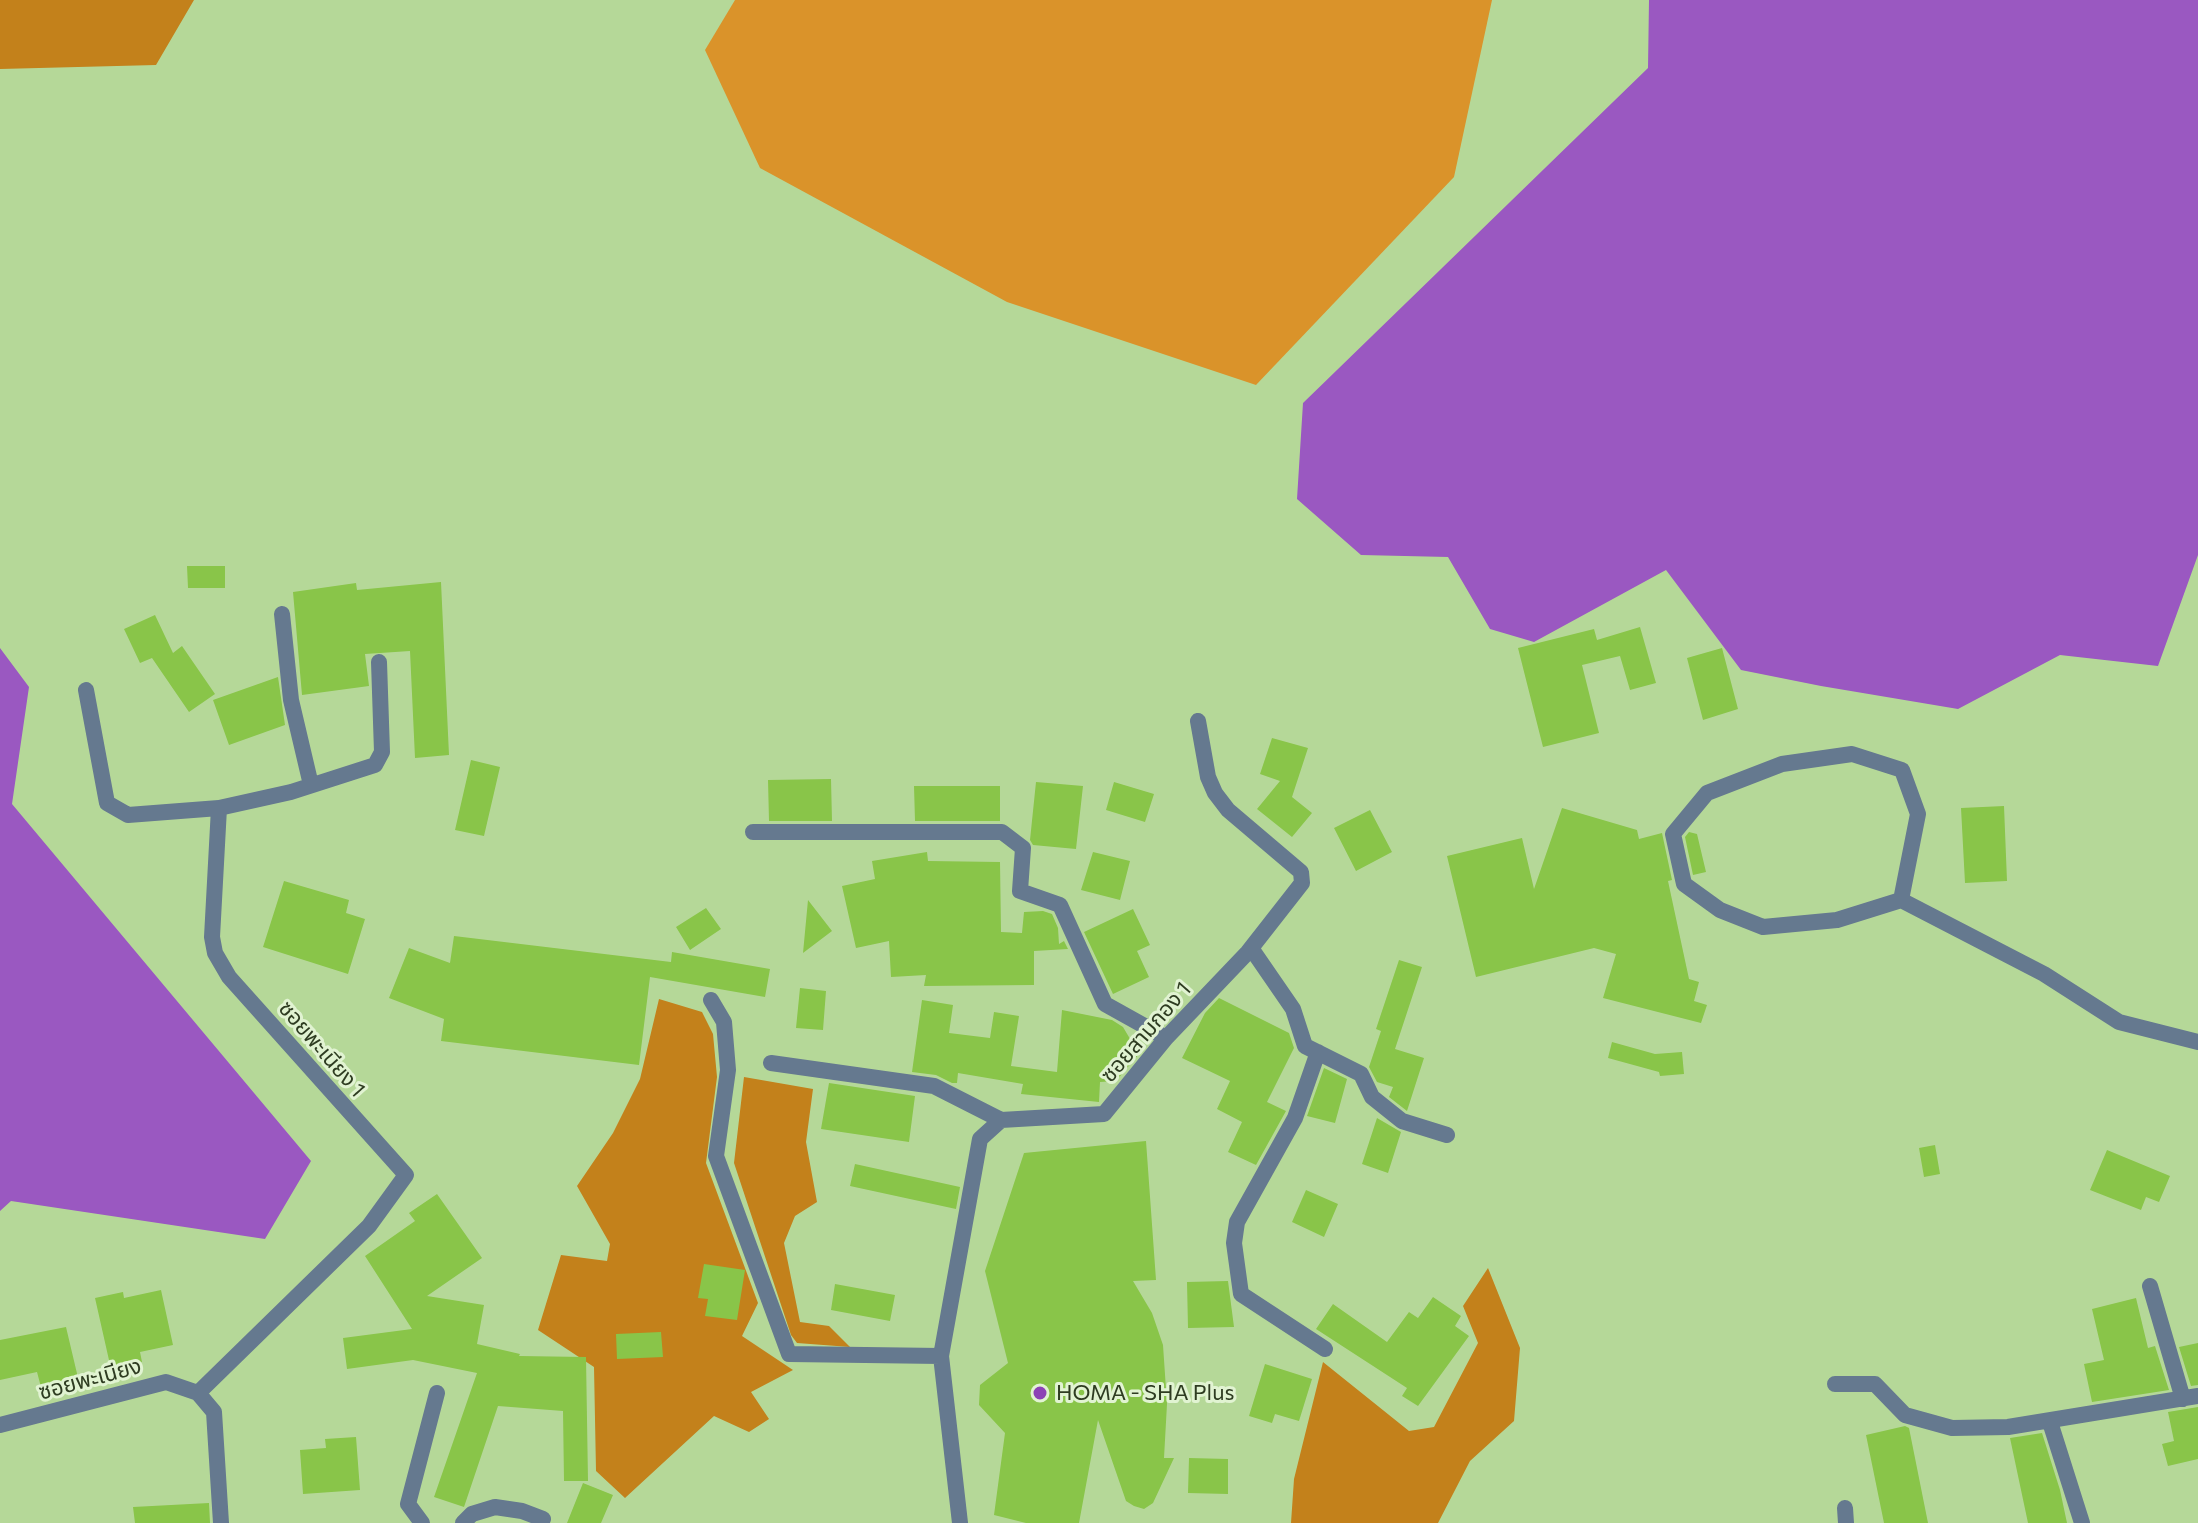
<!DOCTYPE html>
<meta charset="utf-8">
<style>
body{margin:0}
canvas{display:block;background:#b5d898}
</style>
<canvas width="2198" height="1523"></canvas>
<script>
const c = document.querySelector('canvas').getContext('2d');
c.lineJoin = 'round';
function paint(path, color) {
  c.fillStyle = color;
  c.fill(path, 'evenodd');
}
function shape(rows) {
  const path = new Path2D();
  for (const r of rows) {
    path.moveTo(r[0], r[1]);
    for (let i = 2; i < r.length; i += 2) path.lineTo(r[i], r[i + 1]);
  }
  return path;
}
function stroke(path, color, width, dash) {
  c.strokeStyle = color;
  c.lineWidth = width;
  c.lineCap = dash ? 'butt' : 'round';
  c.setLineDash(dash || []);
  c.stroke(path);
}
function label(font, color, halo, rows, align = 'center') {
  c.font = font + ' Commissioner,"Noto Sans Thai",sans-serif';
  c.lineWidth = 6;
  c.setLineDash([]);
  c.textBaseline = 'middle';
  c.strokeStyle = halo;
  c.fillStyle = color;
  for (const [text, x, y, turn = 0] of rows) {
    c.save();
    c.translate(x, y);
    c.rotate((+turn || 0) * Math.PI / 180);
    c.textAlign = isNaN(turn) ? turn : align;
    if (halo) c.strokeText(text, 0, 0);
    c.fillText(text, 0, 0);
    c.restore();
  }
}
paint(shape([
 [735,0,1492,0,1454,177,1256,385,1007,302,760,168,705,50]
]), '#da932a');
paint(shape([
 [0,0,194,0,156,65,0,69],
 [659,999,702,1012,713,1034,717,1077,706,1163,758,1303,742,1336,793,1370,751,1392,769,1419,749,1432,714,1416,625,1498,596,1471,594,1367,538,1330,561,1255,607,1261,610,1244,577,1186,613,1133,640,1079],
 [744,1077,813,1089,806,1142,817,1202,795,1216,784,1243,800,1322,829,1326,850,1347,797,1343,791,1335,734,1163],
 [1488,1268,1520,1348,1514,1421,1470,1461,1438,1523,1291,1523,1294,1479,1323,1362,1409,1431,1434,1427,1478,1343,1463,1306]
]), '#c3811b');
paint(shape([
 [1649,0,2198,0,2198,555,2158,666,2060,655,1958,709,1821,686,1741,670,1666,570,1534,642,1490,629,1448,557,1361,555,1297,499,1303,403,1648,68],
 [0,648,29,687,12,804,311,1161,265,1239,11,1201,0,1211]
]), '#9a58c1');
paint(shape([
 [187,566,225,566,225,588,188,588],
 [441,582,449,755,415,758,410,651,365,654,369,686,302,695,293,592,356,583,357,590],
 [155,615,173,653,182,646,215,694,189,712,152,658,140,663,124,629],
 [1640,627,1656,683,1630,690,1620,656,1582,665,1599,733,1543,747,1518,648,1594,629,1597,640],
 [1722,648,1738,709,1703,720,1687,658],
 [278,677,285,725,229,745,213,700],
 [1272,738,1308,748,1292,797,1312,813,1292,837,1257,809,1280,781,1260,774],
 [471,760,500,767,484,836,455,830],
 [831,779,832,821,769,821,768,780],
 [1036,782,1083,786,1076,849,1033,845,1030,840],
 [1114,782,1154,794,1145,822,1106,810],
 [914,786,1000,786,1000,821,915,821],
 [2004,806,2007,881,1965,883,1961,808],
 [1562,808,1637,830,1639,839,1662,833,1672,880,1668,881,1689,979,1699,982,1694,1001,1707,1005,1701,1023,1603,998,1616,954,1594,948,1476,977,1447,856,1522,838,1534,889],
 [1370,810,1392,852,1356,871,1334,828],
 [1689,832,1697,834,1706,872,1693,875,1685,837],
 [927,852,928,861,1000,862,1001,932,1022,933,1024,912,1043,911,1052,914,1058,928,1059,944,1064,941,1068,949,1034,951,1034,985,924,986,926,975,891,977,889,941,856,948,842,886,875,879,872,861],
 [1093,852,1130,861,1120,900,1081,890],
 [284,881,349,900,346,913,365,919,348,974,263,947],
 [808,900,832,931,803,953],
 [706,908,721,929,690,950,676,927],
 [1133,909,1150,945,1137,951,1149,977,1113,994,1084,932],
 [454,936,671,962,672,952,770,969,765,997,650,977,639,1065,441,1041,444,1019,389,998,409,948,450,963],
 [1399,960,1422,967,1395,1049,1424,1058,1407,1111,1389,1097,1393,1087,1377,1082,1369,1067,1381,1031,1376,1029],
 [800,988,826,991,823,1030,796,1028],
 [1219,998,1289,1033,1294,1048,1267,1102,1286,1111,1256,1165,1228,1152,1242,1122,1217,1109,1230,1081,1182,1058,1205,1013],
 [922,1000,953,1005,949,1033,990,1038,994,1012,1019,1016,1011,1066,1057,1072,1062,1010,1112,1020,1123,1027,1139,1054,1116,1081,1100,1082,1099,1102,1021,1094,1023,1084,958,1073,957,1083,952,1083,936,1075,912,1072],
 [1612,1042,1655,1054,1682,1052,1684,1074,1660,1076,1659,1072,1608,1058],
 [1324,1068,1347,1079,1335,1123,1307,1116],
 [829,1083,915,1096,909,1142,821,1129],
 [1377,1118,1401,1132,1388,1173,1362,1164],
 [1146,1141,1156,1280,1133,1281,1152,1313,1163,1345,1167,1404,1164,1458,1174,1458,1153,1503,1144,1509,1134,1506,1126,1501,1098,1420,1079,1523,1026,1523,994,1515,1005,1433,979,1405,980,1385,1008,1363,985,1271,1024,1153],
 [1935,1145,1940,1174,1924,1177,1919,1148],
 [2107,1150,2170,1176,2159,1202,2146,1197,2141,1210,2090,1190],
 [855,1164,960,1187,956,1209,850,1186],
 [1306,1190,1338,1204,1324,1237,1292,1222],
 [437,1194,482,1258,427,1296,484,1305,477,1344,520,1354,519,1356,586,1357,588,1481,564,1481,563,1411,498,1406,464,1507,434,1497,477,1373,413,1360,347,1369,343,1338,412,1329,365,1256,415,1221,409,1213],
 [704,1264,745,1270,737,1320,705,1316,708,1299,698,1298],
 [1228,1281,1234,1327,1188,1328,1187,1282],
 [835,1284,895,1295,890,1321,831,1310],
 [161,1290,173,1345,140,1352,142,1362,111,1369,95,1298,123,1292,124,1298],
 [1433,1297,1461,1316,1455,1326,1469,1336,1418,1406,1402,1396,1407,1388,1316,1329,1333,1304,1387,1342,1409,1312,1418,1318],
 [2136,1298,2148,1348,2155,1346,2169,1390,2092,1402,2084,1364,2104,1360,2092,1309],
 [66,1327,79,1382,42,1391,37,1372,0,1380,0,1340],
 [661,1332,663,1357,617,1359,616,1334],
 [2198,1343,2198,1385,2191,1386,2179,1347],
 [1265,1364,1312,1379,1299,1421,1275,1414,1272,1423,1249,1416],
 [2198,1407,2198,1459,2168,1466,2162,1444,2174,1441,2168,1412],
 [1905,1426,1909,1428,1928,1523,1884,1523,1866,1435],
 [2042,1433,2060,1490,2067,1523,2028,1523,2010,1438],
 [356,1437,360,1490,303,1494,300,1450,326,1448,325,1439],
 [1189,1458,1228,1459,1228,1494,1188,1493],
 [583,1483,613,1495,601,1523,567,1523],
 [209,1503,210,1523,135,1523,133,1507]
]), '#89c549');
stroke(shape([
 [282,614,291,700,311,785],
 [86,690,107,803,128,815,219,808],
 [753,832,1002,832,1023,848,1020,891,1060,905,1105,1004,1166,1038],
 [1901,900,1918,814,1902,770,1852,754,1782,764,1707,793,1673,834,1684,884,1720,910,1763,927,1837,920,1901,900,2044,974,2119,1022,2198,1042],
 [1251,948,1293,1009,1305,1046,1361,1074,1372,1097,1402,1121,1447,1135],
 [711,1000,724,1022,728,1070,716,1156,789,1354,941,1356],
 [1318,1052,1295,1118,1237,1222,1234,1243,1241,1294,1325,1349],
 [771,1063,934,1086,1001,1120],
 [2150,1286,2183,1399],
 [1835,1384,1875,1384,1905,1415,1952,1428,2008,1427,2198,1396],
 [198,1393,369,1226,406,1175,229,977,215,953,212,937,219,808,291,792,375,765,382,752,379,662],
 [2050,1422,2082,1523],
 [0,1425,166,1382,198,1393,214,1412,221,1523],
 [1845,1508,1846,1523],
 [422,1523,408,1504,437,1393],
 [463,1523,472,1514,495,1507,522,1511,543,1519],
 [960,1523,941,1356,980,1139,1001,1120,1104,1114,1166,1038,1248,952,1302,883,1301,872,1228,810,1215,793,1208,777,1198,721]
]), '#65798f', 16);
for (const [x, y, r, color] of [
 [1040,1393,8,"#8c42b5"]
]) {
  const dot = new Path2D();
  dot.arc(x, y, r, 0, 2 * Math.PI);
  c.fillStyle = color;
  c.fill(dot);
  stroke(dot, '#e1f3d2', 3);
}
label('22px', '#2e3c21', '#e1f3d2', [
 ["ซอยสามกอง 1",1146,1032,-49],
 ["ซอยพะเนียง 1",322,1049,49],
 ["ซอยพะเนียง",90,1379,-15]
]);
label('22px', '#2e3c21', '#e1f3d2', [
 ["HOMA - SHA Plus",1056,1393]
], 'left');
</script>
